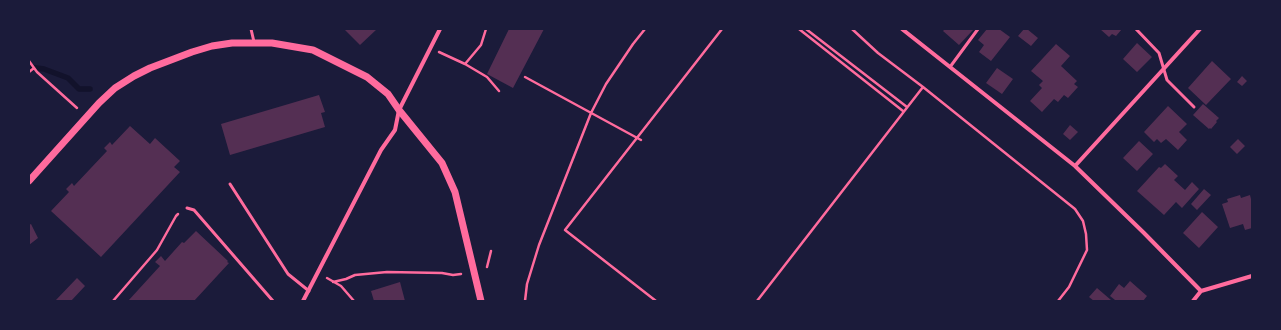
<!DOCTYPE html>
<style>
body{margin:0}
#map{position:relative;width:1281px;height:330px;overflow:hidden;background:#1b1b3a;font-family:Merriweather,serif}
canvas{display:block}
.frame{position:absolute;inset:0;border:30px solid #1b1b3a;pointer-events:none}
</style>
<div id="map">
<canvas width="1281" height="330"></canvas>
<div class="frame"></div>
</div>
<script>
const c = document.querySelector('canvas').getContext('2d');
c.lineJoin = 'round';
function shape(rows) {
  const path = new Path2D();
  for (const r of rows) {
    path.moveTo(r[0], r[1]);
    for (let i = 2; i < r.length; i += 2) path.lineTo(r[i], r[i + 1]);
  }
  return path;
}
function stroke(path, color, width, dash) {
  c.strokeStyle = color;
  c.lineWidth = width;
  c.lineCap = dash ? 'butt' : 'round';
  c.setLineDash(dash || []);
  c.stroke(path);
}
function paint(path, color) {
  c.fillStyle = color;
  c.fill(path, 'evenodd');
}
stroke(shape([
 [29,67,44,69,68,78,79,89,90,89]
]), '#12122b', 5.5);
paint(shape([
 [344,29,377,29,360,45],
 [509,29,544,29,513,88,487,74],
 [945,29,974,29,959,45,943,31],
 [987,29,999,29,1010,37,991,61,979,52,984,45,978,40],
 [1024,29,1027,29,1038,38,1031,46,1018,36],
 [1100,29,1122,29,1116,36,1112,34,1109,37],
 [1137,43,1152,57,1137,72,1123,59],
 [1056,44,1070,56,1061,66,1077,81,1074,84,1078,87,1068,98,1064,95,1058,102,1054,99,1042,112,1030,101,1042,88,1039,85,1043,81,1031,71],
 [1212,61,1231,79,1206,105,1188,88],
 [997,68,1013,79,1002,94,986,83],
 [1242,76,1247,81,1242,86,1237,82],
 [319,95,325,112,321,113,325,127,230,155,221,124],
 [1203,104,1219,118,1216,121,1217,122,1211,129,1210,128,1209,129,1193,115],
 [1168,106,1187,124,1179,132,1187,140,1178,150,1166,139,1161,143,1157,139,1154,142,1144,132],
 [1070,125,1078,132,1070,140,1063,134],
 [130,126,150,144,155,138,180,161,174,167,180,172,101,257,51,211,69,192,66,189,72,183,74,186,107,151,104,148,110,142,112,145],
 [1238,139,1245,146,1237,154,1230,147],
 [1139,141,1153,154,1137,171,1123,158],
 [1165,164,1178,176,1174,180,1185,190,1192,182,1199,189,1182,208,1176,202,1164,215,1137,191,1159,167,1161,168],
 [1204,189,1211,195,1197,210,1191,204],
 [1240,195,1241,198,1250,195,1252,203,1252,228,1245,230,1243,224,1230,228,1222,204,1228,202,1227,199],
 [1202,212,1218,227,1199,248,1183,233],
 [31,224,38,238,29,245,29,225],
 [196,231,228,261,227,262,229,263,194,301,128,301,160,266,155,262,161,256,165,261,182,242,184,243],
 [77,278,85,286,71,301,55,301],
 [1130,281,1147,296,1143,301,1114,301,1115,300,1110,296,1119,284,1124,288],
 [400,282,405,301,374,301,371,291],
 [1097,288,1111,300,1110,301,1094,301,1089,297]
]), '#542f53');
stroke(shape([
 [799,29,903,111],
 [806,29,907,107],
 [852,29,878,53,923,87,1075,209,1083,221,1086,234,1087,250,1069,287,1058,301],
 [439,52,465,64,481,45,486,29],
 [29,61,37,72,77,108],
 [465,64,487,77,499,91],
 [29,72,34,68],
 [525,77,641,140],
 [487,267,491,251],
 [327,278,341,286,354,301],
 [333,282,346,279,355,275,387,272,442,273,453,275,461,274],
 [113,301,157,250,176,216,178,214],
 [525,301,527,284,539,245,591,113,606,84,633,44,645,29],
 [656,301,565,230,722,29],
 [757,301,923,87]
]), '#ff6b9d', 2.5);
stroke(shape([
 [251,29,254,42],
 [1136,29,1159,53,1167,80,1194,107],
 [950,67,978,29],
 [230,184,288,274,309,291],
 [187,208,194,210,273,301]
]), '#ff6b9d', 3);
stroke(shape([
 [902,29,1075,166,1144,233,1201,291],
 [1075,166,1200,29],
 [303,301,381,150,395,130,399,110,440,29],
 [1193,301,1201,291,1252,276]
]), '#ff6b9d', 4);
stroke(shape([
 [29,181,99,103,115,88,134,76,150,68,192,52,212,46,232,43,272,43,313,50,367,77,388,94,399,110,442,163,455,192,481,301]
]), '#ff6b9d', 7);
</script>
